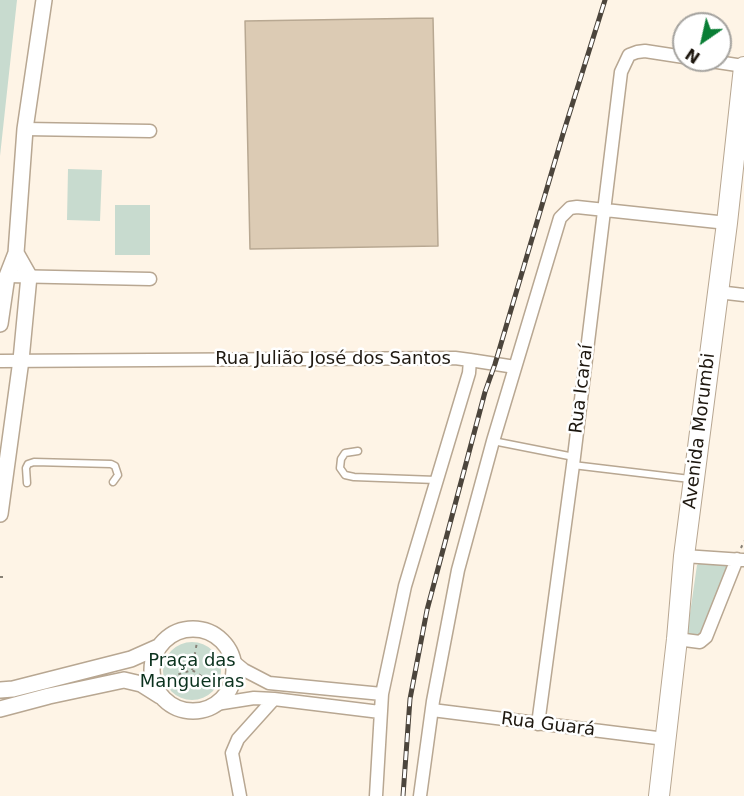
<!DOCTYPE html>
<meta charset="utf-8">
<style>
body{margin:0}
#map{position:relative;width:744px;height:796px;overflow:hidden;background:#fef4e6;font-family:"DejaVu Sans",sans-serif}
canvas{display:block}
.north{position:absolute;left:672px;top:12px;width:60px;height:60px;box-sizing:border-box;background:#fff;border:2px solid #a5a39f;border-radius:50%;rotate:214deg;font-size:16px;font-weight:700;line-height:24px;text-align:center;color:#1e1810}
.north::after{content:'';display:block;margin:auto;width:21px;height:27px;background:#097e35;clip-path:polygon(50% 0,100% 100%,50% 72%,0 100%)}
</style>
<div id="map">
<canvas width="744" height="796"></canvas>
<div class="north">N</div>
</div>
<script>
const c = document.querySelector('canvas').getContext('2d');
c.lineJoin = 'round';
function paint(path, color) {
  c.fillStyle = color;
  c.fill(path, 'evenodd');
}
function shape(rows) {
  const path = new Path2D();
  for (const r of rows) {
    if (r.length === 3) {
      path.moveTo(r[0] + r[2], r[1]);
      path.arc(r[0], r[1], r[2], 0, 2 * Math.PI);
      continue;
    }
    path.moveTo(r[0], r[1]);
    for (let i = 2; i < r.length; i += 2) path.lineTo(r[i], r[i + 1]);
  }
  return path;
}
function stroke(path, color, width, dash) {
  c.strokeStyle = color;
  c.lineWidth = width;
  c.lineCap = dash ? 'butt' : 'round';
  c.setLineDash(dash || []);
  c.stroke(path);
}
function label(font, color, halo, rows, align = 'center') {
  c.font = font + ' "DejaVu Sans",sans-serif';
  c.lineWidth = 5;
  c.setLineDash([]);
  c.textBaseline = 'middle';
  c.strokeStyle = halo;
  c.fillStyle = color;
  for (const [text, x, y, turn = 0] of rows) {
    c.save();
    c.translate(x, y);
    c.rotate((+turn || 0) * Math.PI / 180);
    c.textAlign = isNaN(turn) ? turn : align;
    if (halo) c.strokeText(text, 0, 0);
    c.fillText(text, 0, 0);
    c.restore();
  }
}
paint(shape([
 [0,0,17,0,0,156],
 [68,169,102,170,100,221,67,220],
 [115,205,150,205,150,255,115,255],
 [703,561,732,565,699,635,693,636,687,634,697,565],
 [192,671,29]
]), '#c8dbcf');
const building = shape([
 [433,18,438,246,250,249,245,21,433,18]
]);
paint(building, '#dccbb4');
stroke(building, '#b8a892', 1.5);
const service = shape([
 [493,441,574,457],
 [358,451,345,453,341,459,340,468,345,475,354,477,436,480],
 [573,465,690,479],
 [27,483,26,468,28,464,34,462,111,464,115,466,118,475,113,482]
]);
const minor = shape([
 [704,60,744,66],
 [25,129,150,131],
 [7,276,150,279],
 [718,292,744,295],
 [470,360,515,367],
 [0,361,455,358,470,360,469,373,405,586,382,694,376,796],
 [684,556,743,560],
 [677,639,700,642,706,637,737,559],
 [233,661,244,670,269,683,382,694],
 [216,704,254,698,274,699,380,712],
 [432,710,665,739],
 [538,724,573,465,621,72,629,55,637,52,645,51,684,57],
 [240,796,232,753,238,739,274,699],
 [420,796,433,701,458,570,493,441,560,218,570,208,577,207,727,223]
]);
const tertiary = shape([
 [0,324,7,276,16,253,25,129,44,0],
 [0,514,21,360,29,276,16,253],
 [193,670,41],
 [0,690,13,689,131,659,158,647],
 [0,709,49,696,124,680,141,684,160,696]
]);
const primary = shape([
 [659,796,677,639,684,556,727,223,744,67]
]);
stroke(service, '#b8a792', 9);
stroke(minor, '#b8a792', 15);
stroke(tertiary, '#b8a792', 18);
stroke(primary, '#b8a792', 22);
stroke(shape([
 [741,548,744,541],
 [0,577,6,577],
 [192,670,197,642],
 [164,679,192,670,217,686]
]), '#888176', 2, [3, 4.5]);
stroke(service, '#fff', 6);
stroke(minor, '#fff', 12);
stroke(tertiary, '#fff', 15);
stroke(primary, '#fff', 20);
const rail = shape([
 [403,796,410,699,427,610,485,392,495,364,563,134,605,0]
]);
stroke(rail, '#4c453c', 5);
stroke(rail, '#fff', 3, [9]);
label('18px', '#1e1810', '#fff', [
 ["Rua Julião José dos Santos",333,359],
 ["Rua Icaraí",582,389,-83],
 ["Avenida Morumbi",700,431,-83],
 ["Rua Guará",548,725,7]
]);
label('18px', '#0b321e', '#fff', [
 ["Praça das",192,661],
 ["Mangueiras",192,682]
]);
</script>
